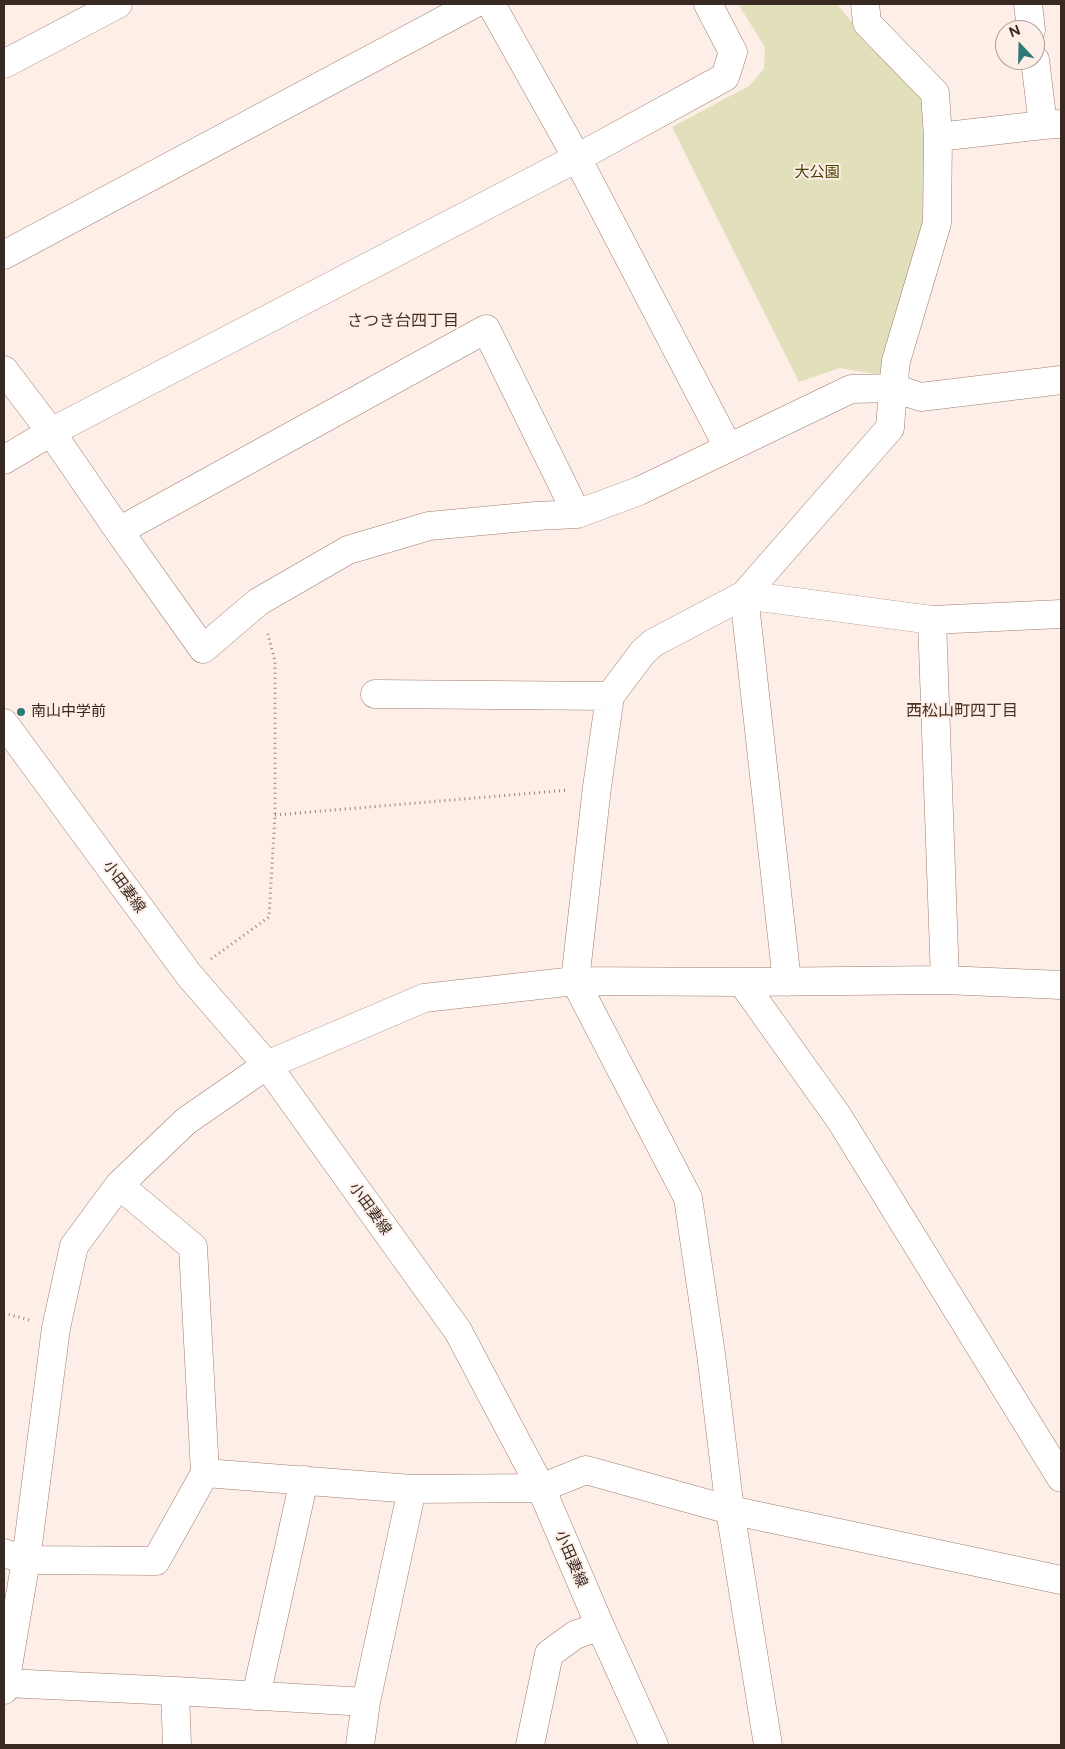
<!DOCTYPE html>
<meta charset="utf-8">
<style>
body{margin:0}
#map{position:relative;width:1065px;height:1749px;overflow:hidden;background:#fdeee7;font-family:Figtree,sans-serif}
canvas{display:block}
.frame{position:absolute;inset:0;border:5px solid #382a23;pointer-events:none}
.north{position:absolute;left:995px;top:20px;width:50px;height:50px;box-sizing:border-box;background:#fdeee7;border:1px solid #aea099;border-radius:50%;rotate:339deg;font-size:14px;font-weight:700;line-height:20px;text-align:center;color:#382a23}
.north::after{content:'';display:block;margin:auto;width:18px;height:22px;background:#317974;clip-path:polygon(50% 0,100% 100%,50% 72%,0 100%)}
</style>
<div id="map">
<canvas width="1065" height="1749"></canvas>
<div class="frame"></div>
<div class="north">N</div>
</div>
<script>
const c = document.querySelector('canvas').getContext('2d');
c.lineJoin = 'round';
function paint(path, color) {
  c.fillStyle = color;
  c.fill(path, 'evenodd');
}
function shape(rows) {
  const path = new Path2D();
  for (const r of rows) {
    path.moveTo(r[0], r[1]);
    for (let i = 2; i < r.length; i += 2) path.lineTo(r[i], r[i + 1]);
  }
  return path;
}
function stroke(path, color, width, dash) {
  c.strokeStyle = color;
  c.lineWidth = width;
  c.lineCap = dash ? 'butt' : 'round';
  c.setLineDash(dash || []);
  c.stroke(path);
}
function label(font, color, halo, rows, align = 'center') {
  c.font = font + ' Figtree,"Noto Sans JP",sans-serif';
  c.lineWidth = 4;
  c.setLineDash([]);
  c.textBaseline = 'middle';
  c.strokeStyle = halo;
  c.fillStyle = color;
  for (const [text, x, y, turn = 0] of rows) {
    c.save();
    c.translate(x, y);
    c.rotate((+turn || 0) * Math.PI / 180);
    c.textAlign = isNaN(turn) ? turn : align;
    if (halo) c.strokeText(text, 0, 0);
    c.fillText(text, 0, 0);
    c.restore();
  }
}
paint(shape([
 [738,4,837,4,854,25,917,86,929,124,926,216,882,375,840,368,799,382,672,127,749,86,764,69,765,47]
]), '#e2dfbb');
const minor = shape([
 [491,4,577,158,728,447],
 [1028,4,1031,30],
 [1035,60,1043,125],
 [4,64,118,4],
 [938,137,1043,125,1061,124],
 [4,255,474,4],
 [4,370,51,432,119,531,203,649,258,602,348,550,429,526,536,516,577,514,639,491,851,389,893,388,921,397,1061,380],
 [4,460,51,432,577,158,725,77,733,52,708,4],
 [119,531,486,329,577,514],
 [744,595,787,982],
 [744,595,932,620,1061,614],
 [932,620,945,980],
 [375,694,610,696],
 [4,723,189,975,267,1065,458,1331,541,1488,600,1626,654,1745],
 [742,982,839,1118,1061,1478],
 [205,1473,412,1489,366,1702,360,1745],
 [412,1489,541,1488,586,1470,730,1510,1061,1580],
 [4,1553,26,1560,156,1561,205,1473,193,1247,119,1185],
 [6,1683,175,1691,366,1702],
 [4,1690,26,1560,56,1328,74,1246,119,1185,186,1121,267,1065,424,998,575,981,742,982,945,980,1061,985],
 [175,1691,177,1745],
 [256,1696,304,1480],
 [530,1745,549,1654,575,1635,600,1626],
 [768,1745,730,1510,711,1354,688,1198,575,981,597,787,610,696,643,652,653,643,744,595,890,428,893,388,896,361,937,223,938,137,935,93,867,23,865,4]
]);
stroke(minor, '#9e7d6d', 29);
stroke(shape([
 [275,815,569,790],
 [211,959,269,917,275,815,275,661,267,631],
 [4,1313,29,1320]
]), '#92847d', 3, [1, 4]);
stroke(minor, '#fff', 28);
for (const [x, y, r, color] of [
 [21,712,5,"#317974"]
]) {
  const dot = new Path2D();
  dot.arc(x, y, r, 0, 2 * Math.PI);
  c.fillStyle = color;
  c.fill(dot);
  stroke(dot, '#fdeee7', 2);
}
label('15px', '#464003', '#fdeee7', [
 ["大公園",817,173]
]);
label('15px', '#382a23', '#fdeee7', [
 ["南山中学前",31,712]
], 'left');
label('15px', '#382a23', '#fdeee7', [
 ["小田妻線",124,887,54],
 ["小田妻線",370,1209,54],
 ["小田妻線",571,1559,67]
]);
label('16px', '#4b2f21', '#fdeee7', [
 ["さつき台四丁目",403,321],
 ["西松山町四丁目",962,711]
]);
</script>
